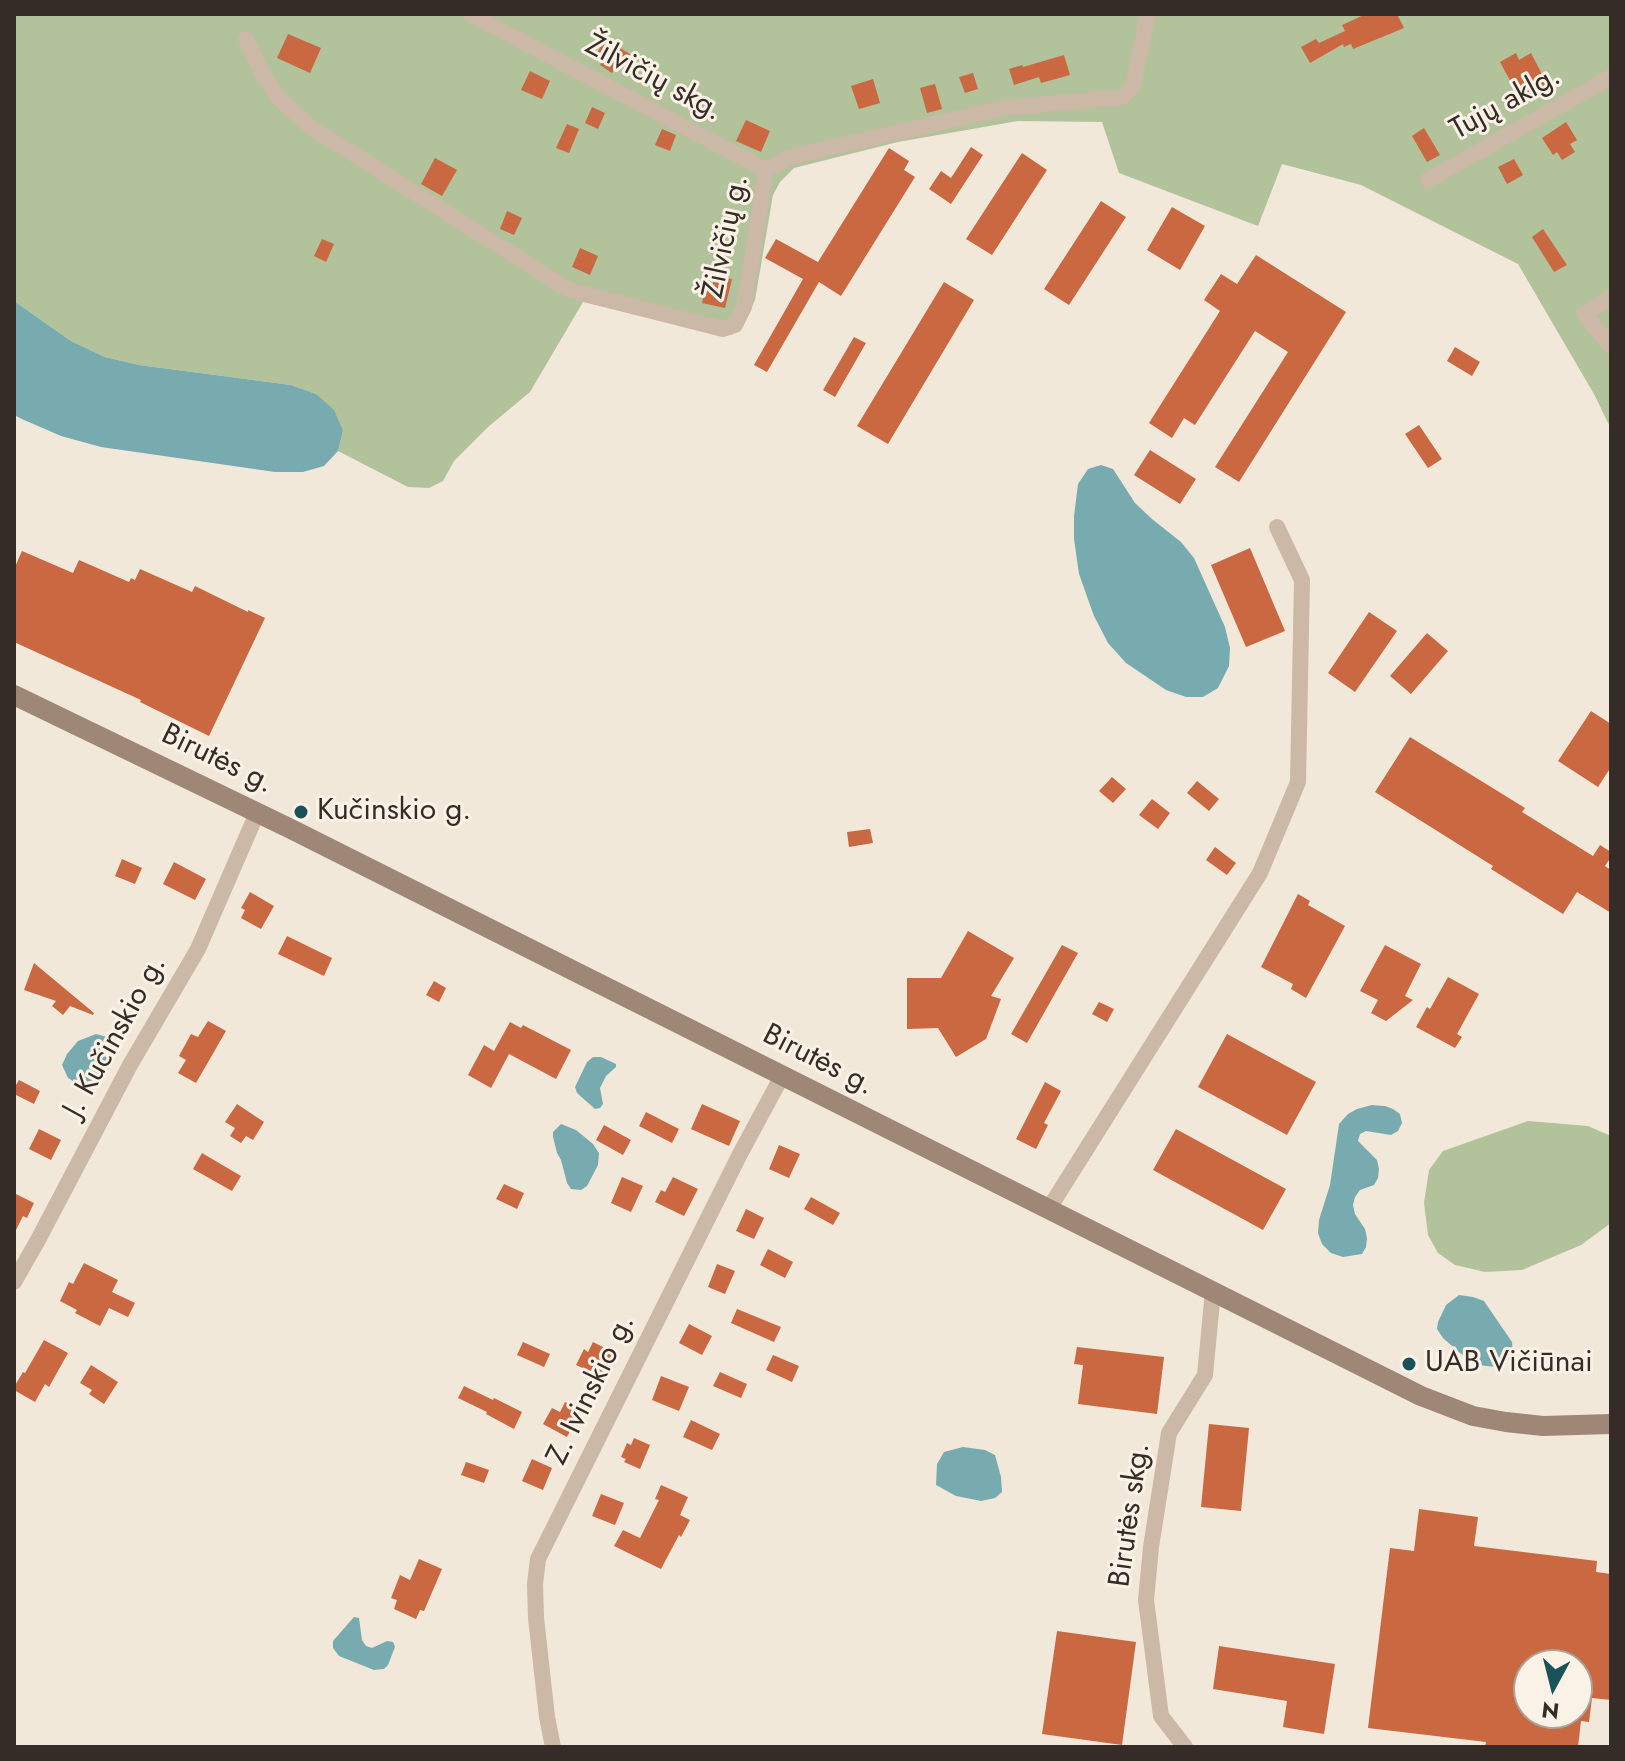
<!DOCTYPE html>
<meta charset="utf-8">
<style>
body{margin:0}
#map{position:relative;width:1625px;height:1761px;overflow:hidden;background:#f2e8da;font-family:Jost,sans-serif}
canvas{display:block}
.frame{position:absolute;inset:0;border:16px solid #362c27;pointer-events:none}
.north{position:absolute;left:1513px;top:1649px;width:80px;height:80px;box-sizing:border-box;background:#faf2e6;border:2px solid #aca39a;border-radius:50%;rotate:187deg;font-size:22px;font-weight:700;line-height:32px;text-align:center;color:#362c27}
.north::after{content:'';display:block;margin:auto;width:28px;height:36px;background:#1b5259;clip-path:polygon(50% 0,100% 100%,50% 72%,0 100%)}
</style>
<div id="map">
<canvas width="1625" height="1761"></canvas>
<div class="frame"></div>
<div class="north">N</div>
</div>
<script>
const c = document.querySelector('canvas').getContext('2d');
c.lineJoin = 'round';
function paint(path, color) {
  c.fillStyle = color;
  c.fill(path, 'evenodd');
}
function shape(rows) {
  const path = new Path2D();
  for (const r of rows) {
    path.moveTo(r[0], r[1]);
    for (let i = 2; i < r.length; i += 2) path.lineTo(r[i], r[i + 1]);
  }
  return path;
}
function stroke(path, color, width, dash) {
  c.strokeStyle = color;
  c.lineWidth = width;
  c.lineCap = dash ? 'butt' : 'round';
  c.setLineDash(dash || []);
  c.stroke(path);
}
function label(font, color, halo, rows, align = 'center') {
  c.font = font + ' Jost,sans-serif';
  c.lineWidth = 6;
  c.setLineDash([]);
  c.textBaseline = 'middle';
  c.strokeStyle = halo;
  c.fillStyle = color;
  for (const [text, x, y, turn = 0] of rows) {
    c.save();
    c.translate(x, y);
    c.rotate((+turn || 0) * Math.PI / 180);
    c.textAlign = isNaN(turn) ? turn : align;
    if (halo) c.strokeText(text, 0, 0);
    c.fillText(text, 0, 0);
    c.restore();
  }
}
paint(shape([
 [14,14,1611,14,1611,429,1594,394,1518,264,1361,185,1282,164,1258,226,1119,173,1102,122,1018,121,898,142,794,168,780,182,773,195,755,300,748,315,732,335,583,302,530,392,488,427,454,461,443,481,429,488,408,487,338,451,343,431,316,394,291,385,139,365,105,357,71,341,14,301],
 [1528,1121,1588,1126,1611,1136,1611,1223,1581,1245,1522,1270,1485,1272,1455,1265,1438,1253,1428,1235,1424,1203,1429,1170,1443,1151]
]), '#b2c29a');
paint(shape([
 [14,301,71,341,105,357,139,365,291,385,316,394,334,410,343,431,338,451,324,466,303,472,275,472,101,447,61,436,24,420,14,415],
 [1101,465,1113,469,1135,503,1152,519,1181,542,1194,558,1225,627,1230,648,1229,666,1218,688,1203,697,1186,697,1166,690,1126,663,1108,643,1094,616,1079,574,1074,539,1074,516,1078,484,1088,469],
 [96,1034,107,1037,114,1047,114,1057,102,1082,93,1087,83,1087,68,1078,62,1065,67,1054,78,1041],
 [593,1057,601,1057,616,1064,616,1067,606,1076,600,1088,603,1104,600,1108,595,1109,577,1093,575,1087,587,1062],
 [1372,1105,1385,1106,1393,1109,1400,1114,1402,1123,1398,1131,1391,1135,1366,1131,1360,1134,1358,1141,1377,1160,1379,1169,1378,1178,1374,1185,1360,1190,1355,1197,1353,1205,1355,1214,1365,1229,1367,1238,1366,1247,1362,1254,1343,1257,1331,1253,1322,1244,1318,1233,1319,1220,1330,1185,1339,1124,1348,1114,1357,1109],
 [561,1124,576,1130,593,1144,599,1153,598,1165,587,1186,581,1190,571,1189,567,1183,561,1160,557,1153,553,1137,553,1132],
 [1459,1295,1473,1297,1484,1301,1512,1342,1513,1352,1508,1360,1496,1367,1478,1365,1460,1353,1443,1338,1437,1329,1438,1322,1446,1305],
 [963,1447,985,1450,995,1455,1001,1477,1002,1492,995,1498,981,1501,956,1496,936,1485,937,1464,944,1452],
 [354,1617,359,1618,362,1640,366,1646,372,1648,387,1641,393,1642,395,1647,388,1665,384,1669,374,1670,339,1656,333,1648,333,1641]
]), '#78abb0');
paint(shape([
 [1366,14,1397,14,1404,28,1353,49,1351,44,1344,47,1343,44,1310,63,1301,47,1316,39,1319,43,1345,31,1342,25],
 [288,34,321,48,310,73,277,58],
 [605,39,630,54,622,68,617,65,612,73,600,65,604,58,597,53],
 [1516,53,1519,60,1531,53,1547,84,1520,99,1500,62],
 [1064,55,1070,75,1041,83,1039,77,1014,85,1009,69,1022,65,1023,67],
 [530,71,550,81,542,99,521,90],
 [973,73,978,89,965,93,959,77],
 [873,79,880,103,859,109,851,86],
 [935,84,942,109,927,113,920,88],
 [1488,106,1494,119,1481,125,1475,112],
 [592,107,605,113,598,129,585,123],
 [746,120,770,131,761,152,736,141],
 [1566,122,1577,140,1570,144,1575,152,1562,160,1557,152,1553,155,1542,138],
 [567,124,579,129,569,153,556,148],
 [1424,128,1440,155,1427,162,1412,136],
 [662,129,676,135,670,151,655,145],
 [971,147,983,155,951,204,929,189,941,171,951,178],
 [889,148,909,161,904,170,915,177,841,296,819,282,767,372,754,365,803,279,765,258,776,239,818,262],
 [1022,153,1047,170,992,255,966,239],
 [435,158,457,170,442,196,421,184],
 [1514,159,1523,175,1507,184,1498,167],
 [1101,201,1126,217,1069,305,1044,289],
 [1172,207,1205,226,1180,270,1147,250],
 [507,211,522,218,514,235,500,229],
 [1543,229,1567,265,1554,272,1532,237],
 [322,239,334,244,326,262,314,256],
 [580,248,598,256,590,275,572,267],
 [1256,255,1346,312,1239,482,1215,467,1288,352,1255,331,1195,425,1184,418,1172,438,1149,423,1220,311,1204,300,1221,274,1237,284],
 [715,275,732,279,725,308,702,303,706,287,712,288],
 [944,282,974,300,888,444,857,426],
 [854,337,866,343,835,397,823,390],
 [1455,347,1480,362,1472,376,1447,361],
 [1419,425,1442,459,1428,468,1405,434],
 [1150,450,1196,479,1180,504,1134,475],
 [1250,548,1285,631,1246,647,1211,565],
 [22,551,73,573,79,560,129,582,131,578,135,580,140,569,192,592,195,586,248,612,248,610,265,618,209,736,140,702,141,700,14,642,14,569],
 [1369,612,1397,631,1355,692,1328,673],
 [1427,633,1448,651,1411,694,1390,676],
 [1591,711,1611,724,1611,767,1598,787,1558,761],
 [1410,737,1525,808,1522,812,1593,856,1600,845,1611,852,1611,857,1605,866,1611,870,1611,913,1577,892,1563,914,1491,869,1493,866,1375,792],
 [1112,777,1126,789,1113,803,1099,791],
 [1197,781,1219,799,1209,811,1187,793],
 [1152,799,1170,813,1158,829,1139,815],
 [870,829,873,843,849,847,847,832],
 [1215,847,1236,863,1227,875,1206,860],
 [122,859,142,868,135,884,115,876],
 [174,862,206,879,195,900,163,884],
 [250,892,274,906,261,929,241,918,245,910,241,908],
 [1298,894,1310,901,1308,905,1345,926,1306,998,1291,989,1293,984,1261,967],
 [968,931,1014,958,991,996,1001,999,986,1039,956,1057,938,1028,907,1029,907,978,941,978],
 [287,936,332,958,324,976,278,954],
 [1062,945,1078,953,1027,1043,1011,1034],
 [1385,945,1421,964,1405,996,1413,1000,1386,1021,1371,1013,1378,1000,1360,991],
 [34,963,94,1013,93,1015,70,1006,63,1015,52,1006,56,1001,24,990],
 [1448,977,1479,994,1457,1034,1462,1037,1455,1048,1416,1027,1427,1007,1430,1009],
 [434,981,446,988,439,1002,426,995],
 [1099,1002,1114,1009,1107,1022,1092,1014],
 [208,1021,226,1031,196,1083,178,1073,186,1060,179,1056,191,1034,198,1037],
 [510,1022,521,1028,523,1025,571,1050,556,1079,509,1054,491,1088,468,1075,484,1045,494,1051],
 [1227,1034,1316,1082,1287,1135,1198,1087],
 [19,1080,40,1091,34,1104,14,1094,14,1088],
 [1045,1082,1061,1091,1044,1123,1048,1125,1036,1149,1016,1139],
 [237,1104,264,1122,253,1140,246,1136,241,1143,230,1136,235,1128,225,1122],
 [702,1104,740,1121,729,1146,691,1129],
 [646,1112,679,1129,672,1143,639,1126],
 [604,1125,631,1140,623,1155,596,1140],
 [39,1129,61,1140,51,1160,29,1149],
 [1176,1129,1286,1189,1263,1230,1153,1170],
 [779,1145,800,1154,789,1178,769,1169],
 [202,1153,241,1176,232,1191,193,1169],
 [622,1177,643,1186,631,1212,611,1203],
 [673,1177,698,1189,684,1216,655,1202,661,1190,665,1192],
 [504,1184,524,1193,517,1209,496,1199],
 [14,1193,34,1203,27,1218,23,1216,14,1234],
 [811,1197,840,1213,833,1225,804,1209],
 [746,1209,764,1218,754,1239,736,1231],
 [768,1249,793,1262,785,1278,760,1265],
 [84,1263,118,1280,112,1292,135,1303,128,1317,109,1308,100,1326,75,1313,77,1310,60,1301,69,1282,73,1284],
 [717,1264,735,1271,725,1294,708,1287],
 [737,1309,781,1327,774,1342,731,1323],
 [689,1324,712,1336,702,1355,679,1343],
 [44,1340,68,1353,49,1387,45,1384,35,1402,14,1390,14,1387,23,1372,25,1373],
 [523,1342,550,1354,544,1367,517,1355],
 [593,1342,613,1352,602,1377,576,1365,584,1349,588,1352],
 [1077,1347,1164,1357,1157,1414,1078,1404,1083,1365,1074,1364],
 [773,1355,799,1366,792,1382,766,1370],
 [91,1365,118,1382,104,1404,89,1394,92,1390,80,1383],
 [720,1372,747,1384,741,1398,713,1386],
 [661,1376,689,1387,679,1411,652,1400],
 [464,1386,493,1400,494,1398,522,1412,514,1429,486,1414,487,1412,458,1398],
 [565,1402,581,1410,578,1417,582,1419,575,1431,571,1429,567,1437,543,1424,552,1408,560,1412],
 [691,1420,720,1434,712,1450,683,1437],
 [1209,1424,1249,1428,1241,1511,1201,1507],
 [634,1438,650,1445,640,1469,624,1462,626,1459,621,1457,627,1443,631,1445],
 [532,1459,552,1468,543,1490,522,1481],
 [466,1462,489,1470,484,1483,461,1475],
 [661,1485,688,1497,680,1515,690,1520,681,1537,679,1535,661,1569,614,1546,623,1530,640,1538,659,1500,655,1499],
 [601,1494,624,1503,615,1525,592,1516],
 [1419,1509,1478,1517,1474,1546,1597,1561,1596,1572,1611,1574,1611,1700,1592,1698,1589,1722,1581,1721,1578,1747,1485,1747,1486,1742,1368,1728,1390,1548,1414,1551],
 [1529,1665,1577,1665,1577,1713,1529,1713],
 [419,1559,442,1569,424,1611,420,1610,416,1619,394,1609,397,1600,391,1598,400,1575,410,1580],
 [1057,1631,1136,1642,1122,1745,1042,1734],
 [1219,1646,1335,1664,1324,1734,1283,1727,1287,1701,1213,1689]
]), '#c96841');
stroke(shape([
 [470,14,766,170],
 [246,39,264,77,282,102,312,128,569,290,723,329,735,325,744,307,766,170,789,157,1005,108,1122,97,1133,87,1148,14],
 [1428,180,1611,77],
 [1611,298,1584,314,1611,346],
 [1048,1210,1260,873,1298,782,1302,580,1277,527],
 [14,1282,38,1240,130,1065,198,949,257,813],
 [553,1747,547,1717,536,1618,535,1584,538,1559,740,1154,782,1076],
 [1185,1747,1161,1716,1146,1600,1151,1547,1169,1433,1205,1375,1213,1291]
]), '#cbb8a6', 16);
stroke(shape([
 [14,695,291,829,1421,1396,1473,1416,1506,1422,1543,1426,1611,1424]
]), '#9e8777', 20);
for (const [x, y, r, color] of [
 [301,812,8,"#1b5259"],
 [1409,1364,8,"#1b5259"]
]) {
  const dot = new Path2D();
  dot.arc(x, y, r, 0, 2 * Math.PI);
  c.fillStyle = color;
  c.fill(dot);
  stroke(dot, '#faf2e6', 3);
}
label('30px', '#362c27', '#faf2e6', [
 ["Žilvičių skg.",653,79,28],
 ["Tujų aklg.",1506,104,-29],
 ["Žilvičių g.",727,237,-78],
 ["Birutės g.",217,760,26],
 ["J. Kučinskio g.",116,1037,-61],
 ["Birutės g.",818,1061,27],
 ["Z. Ivinskio g.",592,1390,-64],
 ["Birutės skg.",1131,1515,-82]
]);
label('30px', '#362c27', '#faf2e6', [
 ["Kučinskio g.",317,812],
 ["UAB Vičiūnai",1425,1364]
], 'left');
</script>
